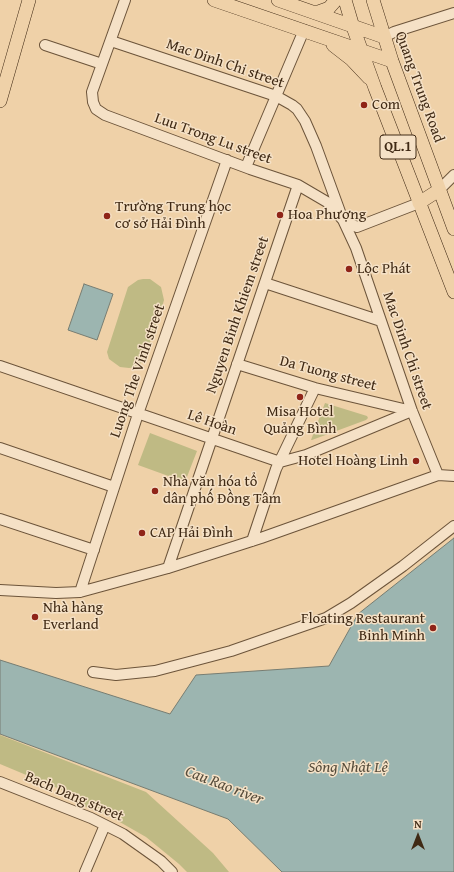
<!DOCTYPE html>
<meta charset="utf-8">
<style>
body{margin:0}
#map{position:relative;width:454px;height:872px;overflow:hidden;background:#efd1a8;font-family:"Gentium Book Plus",serif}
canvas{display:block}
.north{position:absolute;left:398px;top:816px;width:40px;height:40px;-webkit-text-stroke:3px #f5e1c6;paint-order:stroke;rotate:0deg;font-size:11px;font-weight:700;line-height:16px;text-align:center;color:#402a15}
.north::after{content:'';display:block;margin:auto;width:14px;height:18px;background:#402a15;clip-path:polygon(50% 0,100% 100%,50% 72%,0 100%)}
</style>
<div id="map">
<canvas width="454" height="872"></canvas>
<div class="north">N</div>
</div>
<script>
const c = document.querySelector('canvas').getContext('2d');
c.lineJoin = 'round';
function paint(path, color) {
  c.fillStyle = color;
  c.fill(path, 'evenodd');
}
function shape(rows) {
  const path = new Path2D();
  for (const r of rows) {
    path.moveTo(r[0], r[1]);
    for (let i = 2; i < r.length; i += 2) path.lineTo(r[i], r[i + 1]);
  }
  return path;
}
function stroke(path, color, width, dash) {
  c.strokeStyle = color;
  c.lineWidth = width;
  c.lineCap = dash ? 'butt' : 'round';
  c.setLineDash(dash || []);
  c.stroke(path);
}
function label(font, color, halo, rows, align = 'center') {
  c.font = font + ' "Gentium Book Plus",serif';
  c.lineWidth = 3;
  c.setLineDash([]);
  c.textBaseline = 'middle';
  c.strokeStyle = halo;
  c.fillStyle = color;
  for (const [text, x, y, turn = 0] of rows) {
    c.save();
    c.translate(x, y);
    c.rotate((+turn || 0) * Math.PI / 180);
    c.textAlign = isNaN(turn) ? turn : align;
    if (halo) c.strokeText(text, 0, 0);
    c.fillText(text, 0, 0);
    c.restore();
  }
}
paint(shape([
 [143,279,150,279,161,287,164,300,161,311,144,360,137,367,129,368,120,367,109,359,107,352,128,287,138,280],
 [325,403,367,416,368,418,366,420,312,440,311,440],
 [150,433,197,451,185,482,138,465],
 [0,735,146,792,213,853,229,872,187,872,179,864,146,837,111,817,76,803,74,795,0,764]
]), '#bfba84');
const water = shape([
 [84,284,113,294,97,340,68,330,84,284],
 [454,538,454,872,282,872,228,819,0,734,0,660,170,714,196,675,329,666,358,614,454,538]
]);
paint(water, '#9cb5b0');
stroke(water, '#777d72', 1);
const minor = shape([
 [125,0,92,92,93,102,96,109,105,115,250,169,298,185,327,202,343,220,357,227,419,203],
 [384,37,394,32,454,13],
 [111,41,276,96,292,105,297,109,305,121,316,146,343,220,356,248,412,411,438,475],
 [45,45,102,64],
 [246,167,304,30],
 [439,190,454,175],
 [265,283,381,321],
 [237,364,315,388,412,411],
 [0,366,280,462,306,455,412,411],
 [0,448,114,487],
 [0,519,94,550],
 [252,541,276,469,315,388],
 [168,568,298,185],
 [0,590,56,593,80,592,168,568,261,538,438,475,454,476],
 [80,592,138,414,227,160],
 [93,672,116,675,155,671,231,651,326,618,351,603,403,566,454,526],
 [0,782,91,818,123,834,161,861,172,872],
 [85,872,105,825]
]);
const major = shape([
 [214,0,392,61],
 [278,0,384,37],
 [345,0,353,27,375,88,454,292],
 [373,0,392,61,454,229],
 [313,12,318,12,329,8,336,0],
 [333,45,351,59,369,78],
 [0,101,29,0],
 [419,203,439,190]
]);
stroke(minor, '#6c543a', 12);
stroke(major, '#402a15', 14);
stroke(minor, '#f5e1c6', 10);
stroke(major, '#efd1a8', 13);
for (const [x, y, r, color] of [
 [364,105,4,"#8f2418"],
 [280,215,4,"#8f2418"],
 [107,216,4,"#8f2418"],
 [349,269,4,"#8f2418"],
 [300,397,4,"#8f2418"],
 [416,461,4,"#8f2418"],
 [155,491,4,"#8f2418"],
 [142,533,4,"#8f2418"],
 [35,617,4,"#8f2418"],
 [433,628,4,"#8f2418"]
]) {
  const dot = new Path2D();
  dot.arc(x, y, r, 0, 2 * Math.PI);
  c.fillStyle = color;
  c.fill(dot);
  stroke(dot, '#f5e1c6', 1.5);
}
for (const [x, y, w] of [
 [398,147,36]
]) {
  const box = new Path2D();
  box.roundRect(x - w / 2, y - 12, w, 24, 3);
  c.fillStyle = '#f5e1c6';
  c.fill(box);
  stroke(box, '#402a15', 1);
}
label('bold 14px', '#402a15', null, [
 ["QL.1",398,147]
]);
label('15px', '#402a15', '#f5e1c6', [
 ["Mac Dinh Chi street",225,64,19],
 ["Quang Trung Road",419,87,70],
 ["Luu Trong Lu street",213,139,20],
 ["Nguyen Binh Khiem street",238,315,-71],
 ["Mac Dinh Chi street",407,351,71],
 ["Luong The Vinh street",138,371,-71],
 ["Da Tuong street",328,374,15],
 ["Lê Hoàn",212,423,19],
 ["Bach Dang street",74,797,23]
]);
label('15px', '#402a15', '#f5e1c6', [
 ["Com",372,105],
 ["Trường Trung học",115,207],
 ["cơ sở Hải Đình",115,224],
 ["Hoa Phượng",288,215],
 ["Lộc Phát",357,269],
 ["Misa Hotel",300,412,"center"],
 ["Quảng Bình",300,429,"center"],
 ["Hotel Hoàng Linh",408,461,"right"],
 ["Nhà văn hóa tổ",163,482],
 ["dân phố Đồng Tâm",163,499],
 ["CAP Hải Đình",150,533],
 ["Nhà hàng",43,608],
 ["Everland",43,625],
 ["Floating Restaurant",425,619,"right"],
 ["Binh Minh",425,636,"right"]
], 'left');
label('italic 16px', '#574d3c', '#f5e1c6', [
 ["Sông Nhật Lệ",348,768],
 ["Cau Rao river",224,786,21]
]);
</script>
